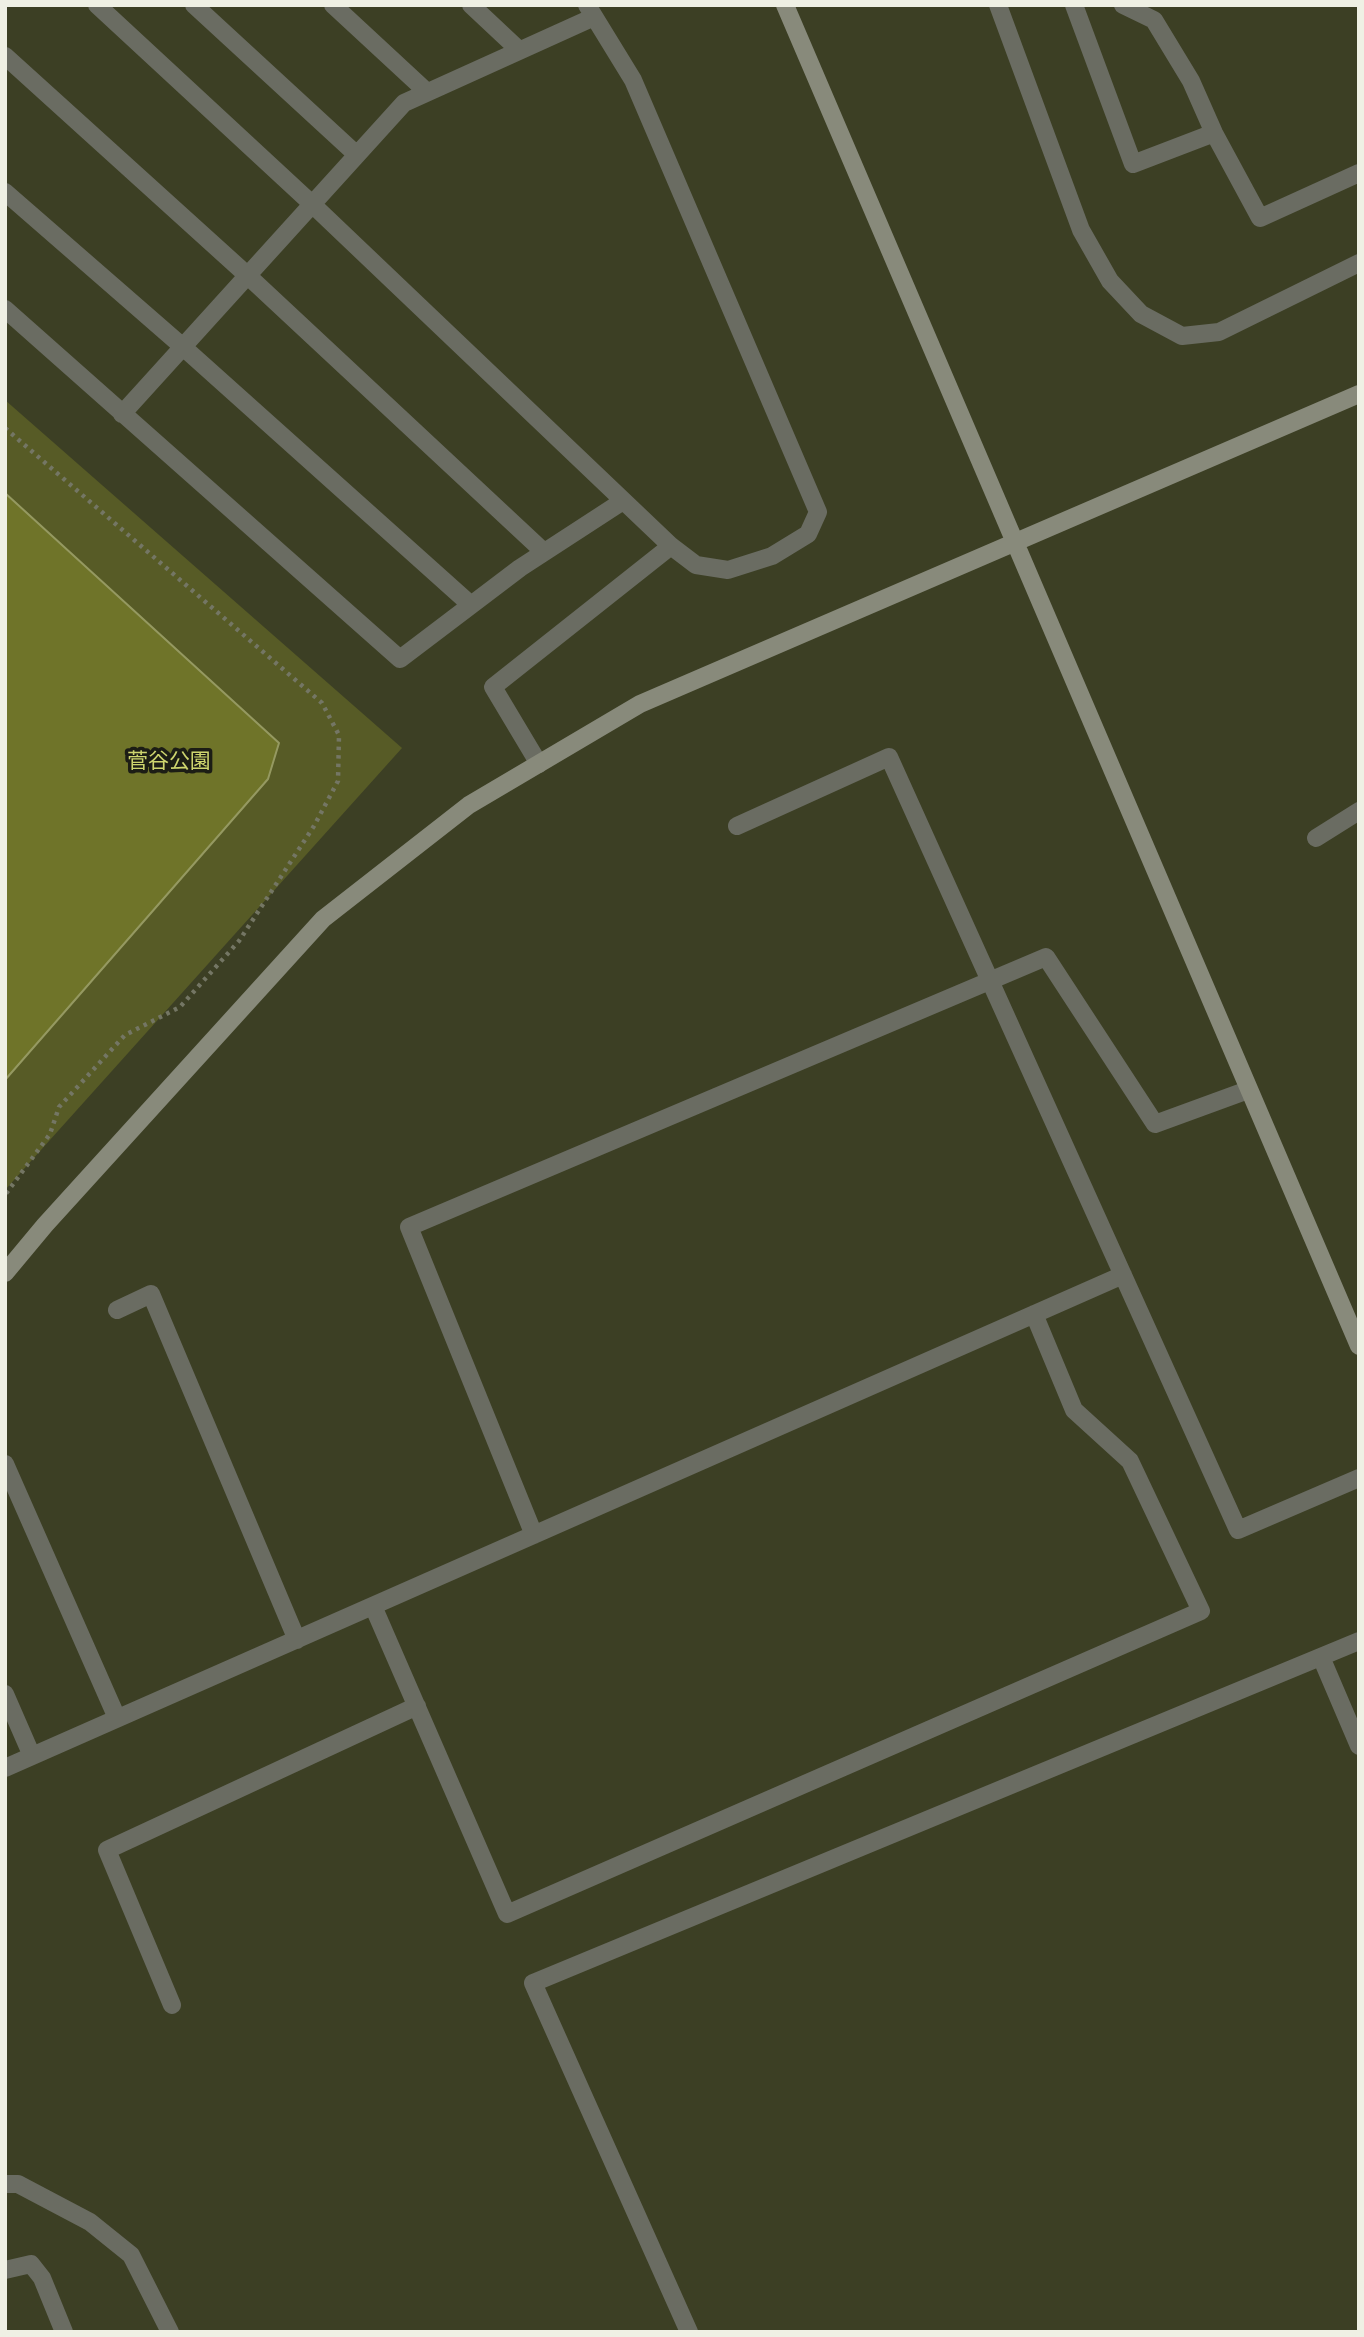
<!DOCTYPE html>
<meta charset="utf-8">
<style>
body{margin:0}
#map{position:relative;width:1364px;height:2337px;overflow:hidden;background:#353723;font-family:Manrope,sans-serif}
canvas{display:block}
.frame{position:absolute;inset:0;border:7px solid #eff0e4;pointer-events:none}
</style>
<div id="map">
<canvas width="1364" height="2337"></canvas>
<div class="frame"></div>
</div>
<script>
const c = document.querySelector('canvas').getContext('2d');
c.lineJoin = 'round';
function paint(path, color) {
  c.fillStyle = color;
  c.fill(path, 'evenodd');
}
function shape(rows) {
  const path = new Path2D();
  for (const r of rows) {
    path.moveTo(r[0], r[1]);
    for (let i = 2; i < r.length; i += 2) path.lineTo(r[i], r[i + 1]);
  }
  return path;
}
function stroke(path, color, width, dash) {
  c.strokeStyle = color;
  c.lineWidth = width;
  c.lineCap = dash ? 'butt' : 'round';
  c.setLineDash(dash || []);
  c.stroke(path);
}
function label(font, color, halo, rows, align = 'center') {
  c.font = font + ' Manrope,"Noto Sans JP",sans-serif';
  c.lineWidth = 7;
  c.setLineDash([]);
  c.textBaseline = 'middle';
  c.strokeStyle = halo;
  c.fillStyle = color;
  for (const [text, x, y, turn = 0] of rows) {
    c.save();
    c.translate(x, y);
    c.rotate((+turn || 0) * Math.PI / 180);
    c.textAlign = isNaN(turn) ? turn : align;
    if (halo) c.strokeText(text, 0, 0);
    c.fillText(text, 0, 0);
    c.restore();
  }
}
paint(shape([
 [5,5,1359,5,1359,2332,5,2332]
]), '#3c3f24');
paint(shape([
 [5,400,402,748,5,1190]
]), '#575b26');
const water = shape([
 [5,493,279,743,268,779,5,1080,5,493]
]);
paint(water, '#6f7429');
stroke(water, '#959961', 2);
stroke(shape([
 [5,428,322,703,339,735,338,781,314,826,239,941,180,1007,125,1035,59,1107,50,1134,5,1195]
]), '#747664', 4.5, [3.5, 5]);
stroke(shape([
 [97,5,312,204,671,546,696,565,728,570,772,556,808,534,818,512,633,80,587,5],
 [194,5,357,155],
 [333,5,427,92],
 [471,5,519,50],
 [998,5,1081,230,1110,281,1141,314,1182,336,1219,332,1359,263],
 [1074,5,1133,164,1214,133],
 [1123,5,1154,20,1191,81,1214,133,1260,218,1359,173],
 [5,56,247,275,544,552],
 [5,192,183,347,471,605],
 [5,309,400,659,520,568,623,501],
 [122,414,404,103,594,17],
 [539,764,493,687,671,546],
 [737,826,889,757,1238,1530,1359,1478],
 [1316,838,1359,811],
 [117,1310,151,1294,297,1640],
 [5,1464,117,1718],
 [534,1535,409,1227,1046,957,1155,1124,1248,1090],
 [373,1606,507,1914,1201,1611,1130,1461,1074,1410,1034,1314],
 [1321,1657,1359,1746],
 [5,1694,32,1756],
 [5,1768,1123,1275],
 [172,2005,107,1850,417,1706],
 [5,2184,18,2184,90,2222,131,2255,170,2332],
 [5,2270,31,2264,42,2278,64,2332],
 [689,2332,533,1983,1359,1641]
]), '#6a6c62', 18);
stroke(shape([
 [785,5,1359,1346],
 [5,1273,45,1225,323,919,469,805,640,704,1359,394]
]), '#888a7b', 18);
label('21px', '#ced56e', '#1c1d15', [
 ["菅谷公園",169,762]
]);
</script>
